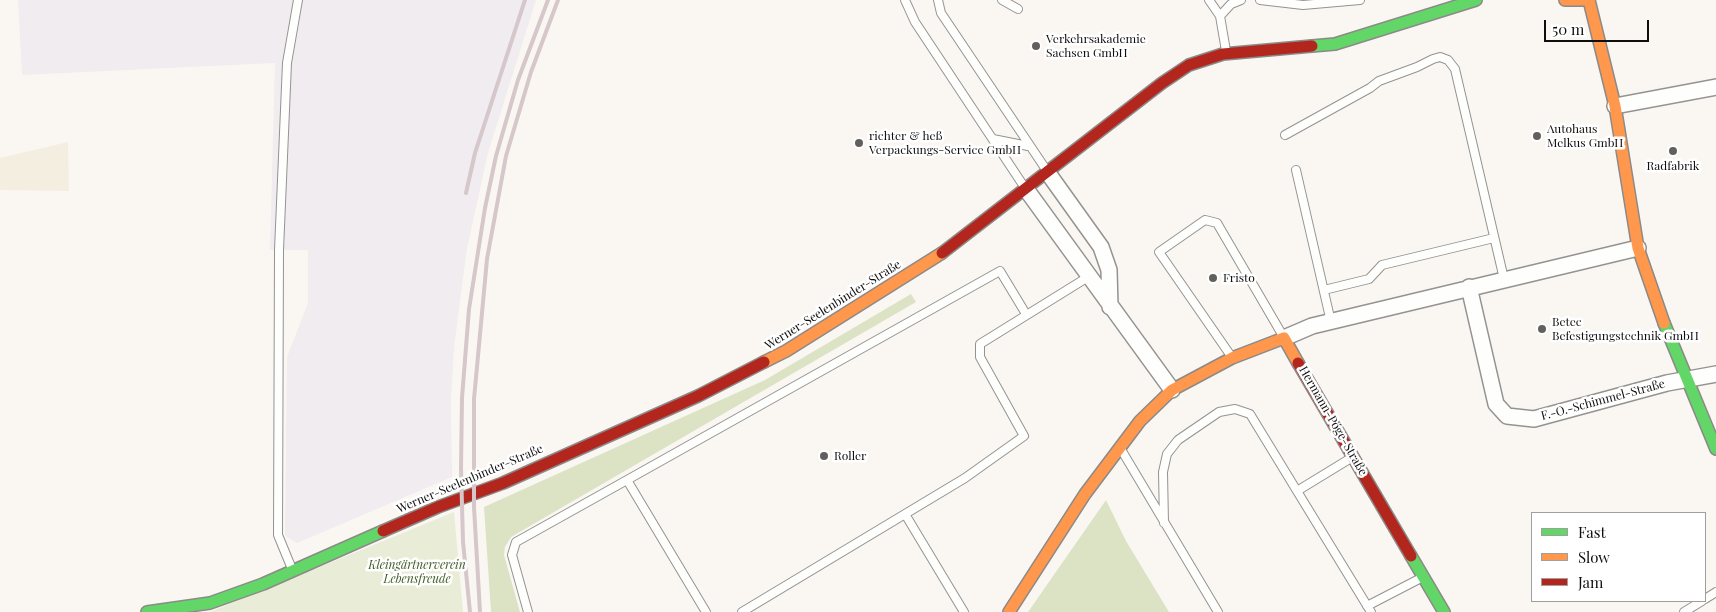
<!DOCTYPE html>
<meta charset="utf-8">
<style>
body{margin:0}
#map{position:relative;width:1716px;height:612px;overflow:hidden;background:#faf7f3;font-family:"Playfair Display",serif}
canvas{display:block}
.legend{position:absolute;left:1531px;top:512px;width:175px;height:90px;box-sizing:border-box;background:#fff;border:1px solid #9f9f9f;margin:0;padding:6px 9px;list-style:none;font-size:15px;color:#0e0e0e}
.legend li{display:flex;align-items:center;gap:10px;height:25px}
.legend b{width:25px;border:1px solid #9f9f9f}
.scale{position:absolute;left:1544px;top:20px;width:105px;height:22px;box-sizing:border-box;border:2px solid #0e0e0e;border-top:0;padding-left:6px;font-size:15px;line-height:18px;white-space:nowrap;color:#0e0e0e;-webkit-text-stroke:4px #fff;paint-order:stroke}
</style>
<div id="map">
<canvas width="1716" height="612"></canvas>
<ul class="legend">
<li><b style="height:6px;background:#63d668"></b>Fast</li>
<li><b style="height:6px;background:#ff974d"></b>Slow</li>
<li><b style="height:6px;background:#b3261e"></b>Jam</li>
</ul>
<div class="scale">50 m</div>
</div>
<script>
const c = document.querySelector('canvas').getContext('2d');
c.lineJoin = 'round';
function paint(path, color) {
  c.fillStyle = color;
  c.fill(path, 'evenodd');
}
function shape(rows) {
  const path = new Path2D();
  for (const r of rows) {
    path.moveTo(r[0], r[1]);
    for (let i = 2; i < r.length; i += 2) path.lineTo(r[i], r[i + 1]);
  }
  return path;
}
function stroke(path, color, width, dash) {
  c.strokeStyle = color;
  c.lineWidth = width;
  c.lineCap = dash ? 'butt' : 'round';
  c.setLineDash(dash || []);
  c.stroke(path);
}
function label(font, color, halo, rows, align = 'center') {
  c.font = font + ' "Playfair Display",serif';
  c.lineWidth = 5;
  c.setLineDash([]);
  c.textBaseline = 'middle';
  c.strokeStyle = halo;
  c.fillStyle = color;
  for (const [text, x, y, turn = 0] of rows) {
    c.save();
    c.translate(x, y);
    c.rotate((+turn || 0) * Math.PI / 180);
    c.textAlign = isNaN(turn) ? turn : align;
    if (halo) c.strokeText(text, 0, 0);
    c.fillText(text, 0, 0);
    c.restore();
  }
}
paint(shape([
 [18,0,536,0,488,153,467,248,454,348,451,400,452,477,297,543,288,538,285,535,287,357,308,303,308,250,270,250,275,63,22,75]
]), '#f0ecef');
paint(shape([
 [68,142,69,191,0,190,0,158]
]), '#f4eee1');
paint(shape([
 [454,512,463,612,210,612]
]), '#e9ecd6');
paint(shape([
 [911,294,916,302,511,537,505,547,504,555,520,612,491,612,484,507,765,380],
 [1106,500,1126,541,1169,612,1028,612]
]), '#dce3c5');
const lane = shape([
 [905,0,915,22,1025,188],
 [938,0,941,13,1047,171],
 [1002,0,1018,9],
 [1209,0,1220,16,1226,51],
 [1260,0,1303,5,1360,0],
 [1220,16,1231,4,1241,0],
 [1285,135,1370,88,1379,81,1417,67,1433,59,1440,57,1448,60,1455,69,1504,279],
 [993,139,1028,146],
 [1296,170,1331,322],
 [1324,290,1369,279,1382,265,1494,238],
 [1231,356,1159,252,1205,220,1217,223,1283,336],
 [1122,451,1218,612],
 [1297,491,1371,612],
 [905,514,964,612],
 [1164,523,1163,472,1167,454,1178,440,1219,412,1235,409,1250,414,1297,491,1351,458],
 [292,569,278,535,279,250,287,63,298,0],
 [1705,599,1716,592],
 [1367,606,1423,577],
 [528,612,512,555,516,542,627,480],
 [706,612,627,480,1000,271,1026,314],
 [742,612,965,478,1024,436,980,357,980,344,1088,277],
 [1684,612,1702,601]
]);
const street = shape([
 [1615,106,1716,87],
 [1048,173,1101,247,1109,270,1110,307],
 [1026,189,1172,390],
 [1469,287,1496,404,1507,416,1534,419,1667,383,1716,374],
 [1284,338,1312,326,1638,248]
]);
const fast = shape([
 [1312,46,1335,44,1476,0],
 [1664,323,1716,449],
 [1411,556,1444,612],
 [147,612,210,603,263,584,383,531]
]);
const slow = shape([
 [1565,0,1583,0],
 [1589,0,1615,106,1638,248,1664,323],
 [764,362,786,351,942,253],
 [1009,612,1085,494,1140,421,1172,390,1232,358,1284,338,1298,363]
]);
const jam = shape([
 [942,253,1162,83,1189,65,1223,54,1312,46],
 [1298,363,1411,556],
 [383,531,438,507,503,483,698,396,764,362]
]);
stroke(lane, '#949391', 10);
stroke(street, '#949391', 18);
stroke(fast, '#8b8a88', 14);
stroke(slow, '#8b8a88', 14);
stroke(jam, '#8b8a88', 14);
stroke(lane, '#fefefd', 8);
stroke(street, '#fefefd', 15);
stroke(fast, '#63d668', 11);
stroke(slow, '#ff974d', 11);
stroke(jam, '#b3261e', 11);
stroke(shape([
 [466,193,475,153,525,0],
 [470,612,463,542,461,468,462,398,469,309,485,208,496,156,518,80,548,0],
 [480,612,474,507,474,399,487,259,506,156,531,72,558,0]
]), '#d5c7ca', 4);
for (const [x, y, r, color] of [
 [1036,46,5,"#61605e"],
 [1537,136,5,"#61605e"],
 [859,143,5,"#61605e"],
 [1673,151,5,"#61605e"],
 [1213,278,5,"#61605e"],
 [1542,329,5,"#61605e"],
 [824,456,5,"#61605e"]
]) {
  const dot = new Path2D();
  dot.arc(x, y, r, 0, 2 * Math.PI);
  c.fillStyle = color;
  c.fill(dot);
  stroke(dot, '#fff', 2);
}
label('12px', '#0e0e0e', '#fff', [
 ["Verkehrsakademie",1046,39],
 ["Sachsen GmbH",1046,53],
 ["Autohaus",1547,129],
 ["Melkus GmbH",1547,143],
 ["richter & heß",869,136],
 ["Verpackungs-Service GmbH",869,150],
 ["Radfabrik",1673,166,"center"],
 ["Fristo",1223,278],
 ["Betec",1552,322],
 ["Befestigungstechnik GmbH",1552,336],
 ["Roller",834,456]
], 'left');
label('12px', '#0e0e0e', '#fff', [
 ["Werner-Seelenbinder-Straße",833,305,-32],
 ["F.-O.-Schimmel-Straße",1603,400,-15],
 ["Hermann-Pöge-Straße",1333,421,60],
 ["Werner-Seelenbinder-Straße",470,479,-23]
]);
label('italic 12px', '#3f5d26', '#fff', [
 ["Kleingärtnerverein",417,565],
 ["Lebensfreude",417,579]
]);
</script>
